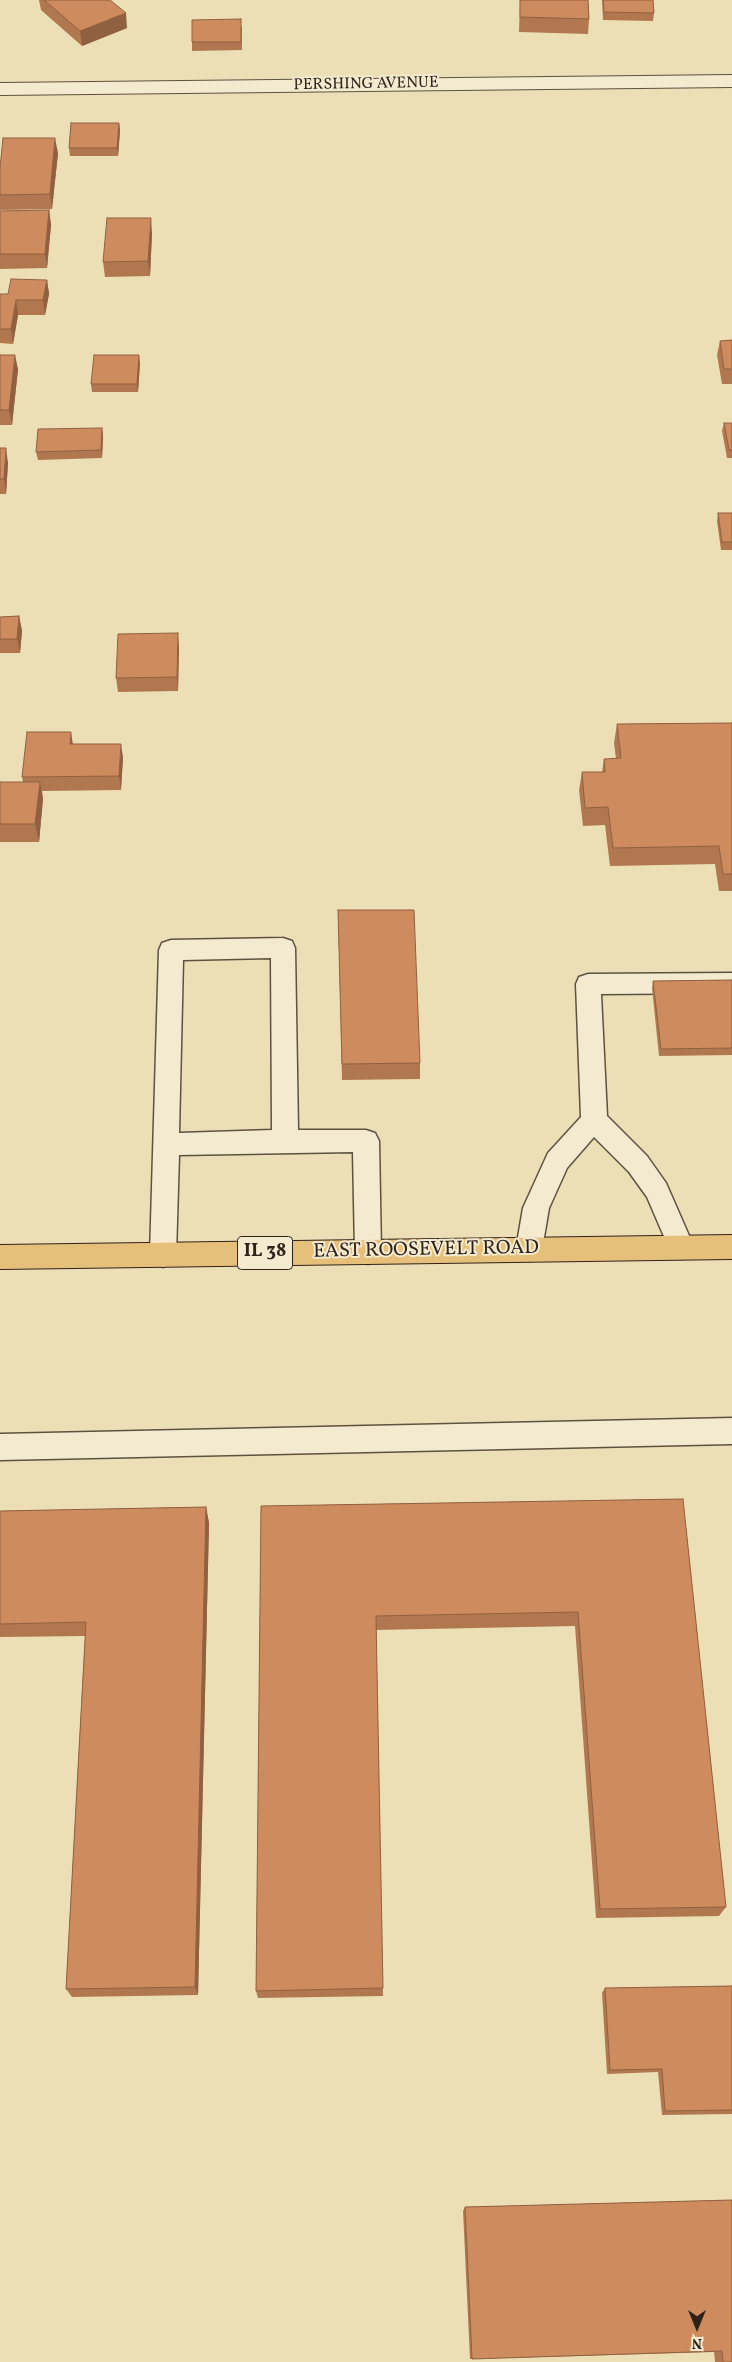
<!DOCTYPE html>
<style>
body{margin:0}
#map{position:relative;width:732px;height:2362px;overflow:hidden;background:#eddfb5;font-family:Vollkorn,serif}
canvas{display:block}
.north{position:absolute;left:672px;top:2302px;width:50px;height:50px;-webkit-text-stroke:4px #f3eacf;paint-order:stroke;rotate:180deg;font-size:14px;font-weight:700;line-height:20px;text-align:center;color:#2f221b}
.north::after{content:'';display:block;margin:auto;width:18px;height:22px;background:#2f221b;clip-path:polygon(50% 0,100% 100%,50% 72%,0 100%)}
</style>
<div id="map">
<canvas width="732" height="2362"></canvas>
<div class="north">N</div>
</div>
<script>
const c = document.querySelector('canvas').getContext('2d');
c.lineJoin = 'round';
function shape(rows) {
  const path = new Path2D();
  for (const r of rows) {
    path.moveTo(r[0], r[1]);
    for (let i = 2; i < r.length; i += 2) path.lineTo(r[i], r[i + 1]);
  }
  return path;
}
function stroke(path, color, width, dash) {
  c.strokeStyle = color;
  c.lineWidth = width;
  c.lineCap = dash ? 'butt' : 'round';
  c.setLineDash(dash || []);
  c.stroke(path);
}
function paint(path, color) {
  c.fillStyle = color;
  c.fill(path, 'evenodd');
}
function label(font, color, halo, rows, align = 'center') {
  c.font = font + ' Vollkorn,serif';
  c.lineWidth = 4;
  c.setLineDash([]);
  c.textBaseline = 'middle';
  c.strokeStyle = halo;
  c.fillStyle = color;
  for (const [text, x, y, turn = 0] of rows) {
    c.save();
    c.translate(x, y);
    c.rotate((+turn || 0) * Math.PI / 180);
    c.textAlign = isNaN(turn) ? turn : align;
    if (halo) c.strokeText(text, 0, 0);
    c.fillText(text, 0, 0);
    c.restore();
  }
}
const lane = shape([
 [283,938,292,941,295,948,298,1130,366,1130,375,1133,379,1141,381,1252,377,1260,368,1264,359,1260,355,1252,353,1152,179,1155,176,1255,172,1263,163,1267,154,1263,150,1255,159,950,162,943,171,940,283,938],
 [271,958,272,1130,179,1133,183,960,271,958],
 [732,973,732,993,601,994,607,1116,647,1156,666,1183,694,1247,690,1255,681,1259,672,1255,647,1197,629,1172,594,1137,567,1168,549,1208,542,1249,538,1257,529,1261,520,1257,516,1249,523,1208,548,1153,581,1117,576,984,579,977,588,974,732,973],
 [732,1418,732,1444,0,1460,0,1434,732,1418]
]);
const street = shape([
 [732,75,732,87,0,95,0,83,732,75]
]);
const primary = shape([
 [732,1235,732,1259,0,1269,0,1245,732,1235]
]);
stroke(lane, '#5e5142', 3);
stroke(street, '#5e5142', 2);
stroke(primary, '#2f221b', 2);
paint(lane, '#f3eacf');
paint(street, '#f3eacf');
paint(primary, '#e6c07a');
paint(shape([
 [39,0,110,0,127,28,82,46,41,10],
 [520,0,588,0,589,19,588,34,519,32],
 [602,0,653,0,654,13,653,21,603,20],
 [242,27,242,50,192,51,192,42],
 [119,123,120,131,118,156,70,156,69,148],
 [58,153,52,209,0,210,0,168],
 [49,210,51,225,47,268,0,269,0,211],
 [152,233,150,276,105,277,103,262],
 [47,280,49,294,45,315,18,315,13,344,0,343,0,294,8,294],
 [732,340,732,384,722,384,717,355,720,341],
 [0,355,18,369,12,425,0,425],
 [140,363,138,392,92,392,91,384],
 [724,423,732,423,732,458,727,458,722,431],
 [102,428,103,436,102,458,38,460,36,452],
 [0,448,8,463,6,494,0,494],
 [718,513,732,513,732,550,721,550,717,521],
 [19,616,22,631,20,653,0,653,0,617],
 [179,647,178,691,118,692,116,678],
 [732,723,732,891,719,891,715,864,610,866,605,825,583,826,579,790,582,772,602,772,604,759,616,759,614,743,617,724],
 [73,744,123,757,121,790,42,791,43,799,39,842,0,842,0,782,23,782,22,777],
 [338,910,420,1063,420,1079,342,1080],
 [732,980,732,1055,659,1056,652,988,653,981],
 [683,1499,726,1907,719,1916,596,1918,575,1626,376,1630,383,1996,258,1998,256,1991,261,1506],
 [206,1507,209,1523,198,1995,72,1997,66,1989,85,1636,0,1637,0,1511],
 [732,1986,732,2114,662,2115,658,2072,607,2074,602,1993,605,1988],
 [732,2200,732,2362,715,2362,714,2352,470,2359,463,2211,465,2207]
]), '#b17850');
paint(shape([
 [126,13,127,28,82,46,80,31],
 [119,123,120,131,118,156,117,148],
 [55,138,58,153,52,209,50,194],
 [49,210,51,225,47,268,45,254],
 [151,218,152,233,150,276,148,261],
 [47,280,49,294,45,315,43,300],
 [16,300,18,315,13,344,11,329],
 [15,355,18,369,12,425,9,410],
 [139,355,140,363,138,392,137,384],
 [102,428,103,436,102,458,101,450],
 [6,448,8,463,6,494,4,479],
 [19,616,22,631,20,653,17,639],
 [178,633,179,647,178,691,177,677],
 [71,732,73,745,70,744],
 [121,744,123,757,121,790,119,776],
 [40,782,43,799,39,842,35,824],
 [206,1507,209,1523,198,1995,195,1987]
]), '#906141');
const building = shape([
 [44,0,110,0,126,13,80,31,44,0],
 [520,0,588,0,589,19,520,17,520,0],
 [603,0,653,0,654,13,604,12,603,0],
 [241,19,241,42,192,42,192,20,241,19],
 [71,123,119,123,117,148,69,148,71,123],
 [3,138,55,138,50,194,0,195,0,168,3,138],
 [49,210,45,254,0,254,0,211,49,210],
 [107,218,151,218,148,261,103,262,107,218],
 [11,279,47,280,43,300,16,300,11,329,0,329,0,294,8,294,11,279],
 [732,340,732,369,724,369,720,341,732,340],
 [0,355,15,355,9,410,0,410,0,355],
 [94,355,139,355,137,384,91,384,94,355],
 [724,423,732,423,732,450,729,450,724,423],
 [102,428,101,450,36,452,38,429,102,428],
 [0,448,6,448,4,479,0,479,0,448],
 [718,513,732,513,732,542,722,542,718,513],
 [19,616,17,639,0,639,0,617,19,616],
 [178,633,177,677,116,678,118,634,178,633],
 [732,723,732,874,723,874,719,846,613,848,608,807,585,808,582,772,605,772,604,759,621,758,617,724,732,723],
 [27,732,71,732,70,744,121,744,119,776,22,777,27,732],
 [0,782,40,782,35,824,0,824,0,782],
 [338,910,414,910,420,1063,342,1064,338,910],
 [732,980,732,1048,661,1049,653,981,732,980],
 [683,1499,726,1907,600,1909,578,1612,376,1616,383,1988,256,1991,261,1506,683,1499],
 [206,1507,195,1987,66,1989,86,1622,0,1624,0,1511,206,1507],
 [732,1986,732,2110,665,2111,662,2069,610,2070,605,1988,732,1986],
 [732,2200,732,2362,723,2362,722,2351,472,2359,465,2207,732,2200]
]);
paint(building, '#ce8b5d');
stroke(building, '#906141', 1);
label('16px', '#2f221b', '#f3eacf', [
 ["PERSHING AVENUE",366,85,-1]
]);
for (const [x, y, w] of [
 [265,1253,55]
]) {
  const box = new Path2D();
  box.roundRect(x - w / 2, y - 16.5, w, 33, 4);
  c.fillStyle = '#f3eacf';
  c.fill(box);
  stroke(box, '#2f221b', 1);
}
label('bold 19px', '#2f221b', null, [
 ["IL 38",265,1253]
]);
label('20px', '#2f221b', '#f3eacf', [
 ["EAST ROOSEVELT ROAD",426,1251,-1]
]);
</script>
